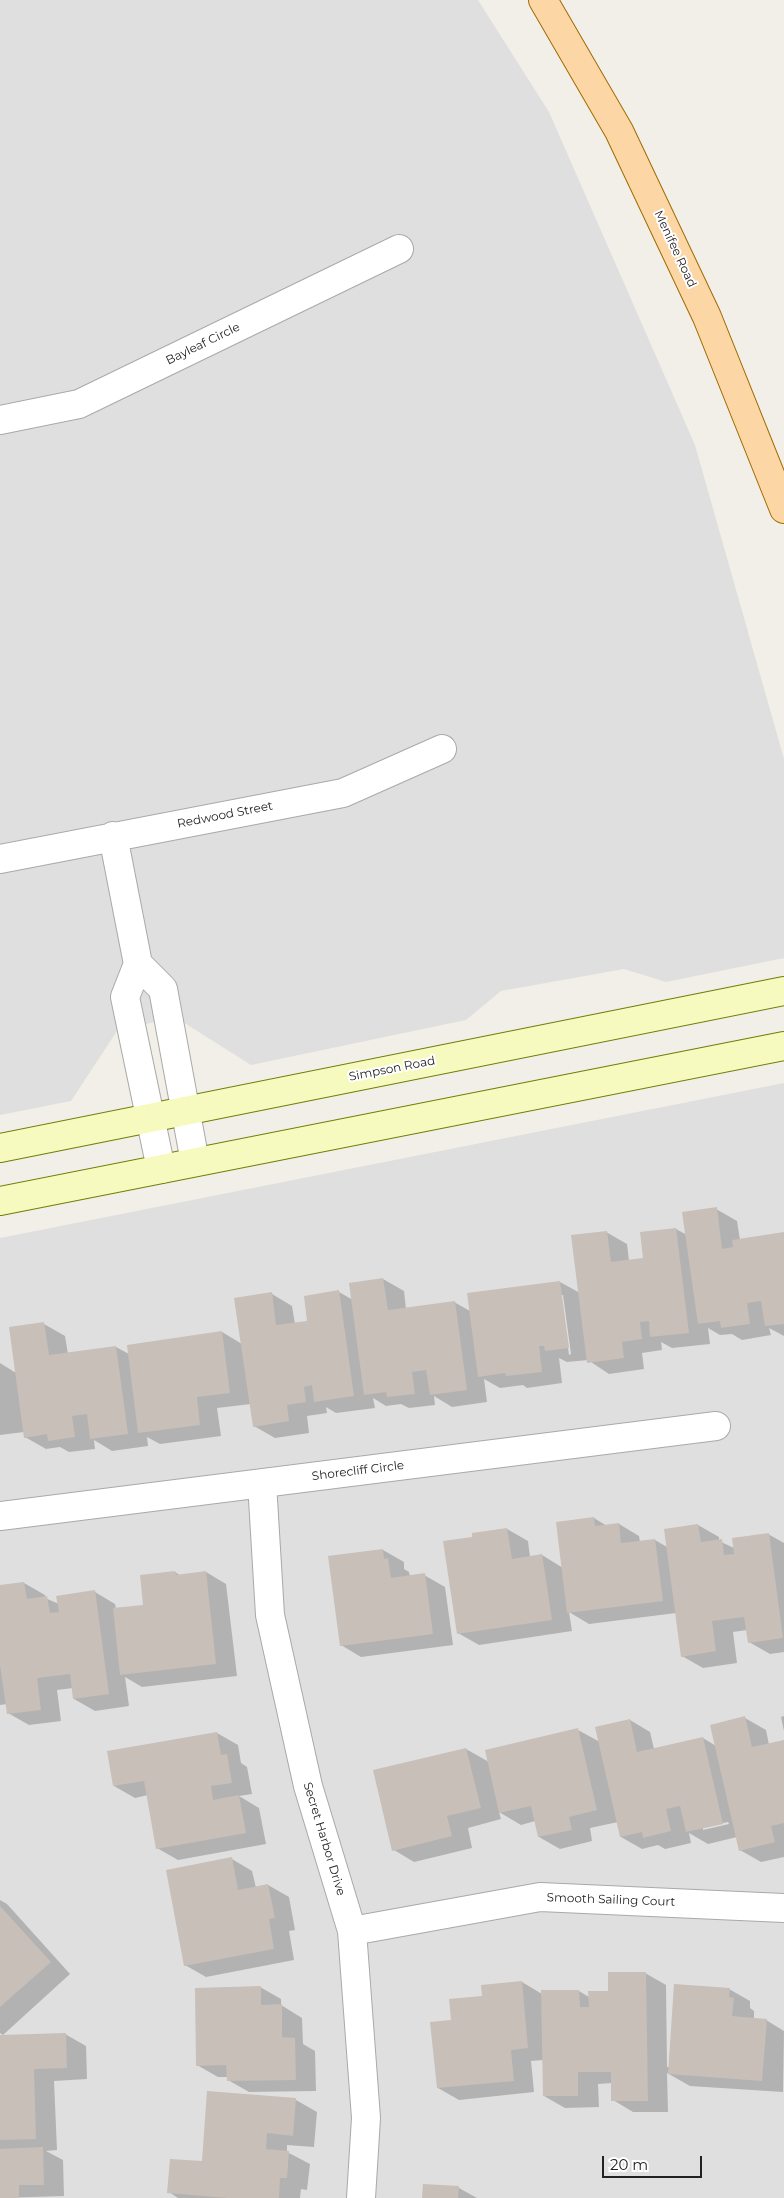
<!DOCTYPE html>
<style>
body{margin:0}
#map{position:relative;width:784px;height:2198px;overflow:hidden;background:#f2efe9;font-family:Montserrat,sans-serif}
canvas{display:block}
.scale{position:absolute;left:602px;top:2156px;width:100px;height:22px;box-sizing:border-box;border:2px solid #222;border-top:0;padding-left:6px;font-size:15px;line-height:18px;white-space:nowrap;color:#222;-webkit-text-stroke:4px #fff;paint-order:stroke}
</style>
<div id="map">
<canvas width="784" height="2198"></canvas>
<div class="scale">20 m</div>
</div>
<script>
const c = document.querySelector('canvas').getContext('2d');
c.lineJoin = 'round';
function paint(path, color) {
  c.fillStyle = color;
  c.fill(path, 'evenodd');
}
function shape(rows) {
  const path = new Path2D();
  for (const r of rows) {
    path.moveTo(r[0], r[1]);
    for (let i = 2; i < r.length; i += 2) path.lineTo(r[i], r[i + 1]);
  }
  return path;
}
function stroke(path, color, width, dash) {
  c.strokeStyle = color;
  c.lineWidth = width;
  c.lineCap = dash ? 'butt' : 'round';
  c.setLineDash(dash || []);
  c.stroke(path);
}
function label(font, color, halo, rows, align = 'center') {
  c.font = font + ' Montserrat,sans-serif';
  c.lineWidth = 4;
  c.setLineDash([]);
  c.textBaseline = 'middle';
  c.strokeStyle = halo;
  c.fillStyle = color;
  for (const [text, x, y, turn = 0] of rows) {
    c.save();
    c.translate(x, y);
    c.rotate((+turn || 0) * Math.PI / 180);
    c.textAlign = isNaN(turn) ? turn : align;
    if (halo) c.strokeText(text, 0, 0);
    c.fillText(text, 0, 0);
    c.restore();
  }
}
paint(shape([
 [0,0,478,0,549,112,695,445,784,759,784,958,666,982,624,969,501,991,466,1020,251,1065,175,1017,117,1031,71,1101,0,1115],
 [784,1083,784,2198,0,2198,0,1238]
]), '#e0dfdf');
paint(shape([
 [716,1209,737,1221,740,1240,784,1233,784,1336,769,1328,771,1335,742,1340,732,1334,720,1335,708,1328,710,1344,672,1348,661,1342,662,1350,642,1353,644,1369,609,1374,588,1360,567,1362,559,1358,562,1383,527,1388,523,1385,500,1388,484,1379,487,1402,452,1407,434,1396,435,1405,409,1408,401,1404,386,1406,373,1398,375,1408,336,1413,326,1407,327,1413,307,1416,309,1433,275,1438,254,1426,251,1404,217,1408,221,1436,160,1444,147,1437,148,1446,112,1451,94,1440,95,1449,69,1452,60,1447,46,1449,25,1437,24,1432,0,1435,0,1363,16,1373,44,1324,65,1336,68,1354,116,1347,129,1354,222,1332,242,1344,272,1294,292,1306,295,1324,309,1322,339,1292,353,1300,383,1279,404,1291,406,1309,454,1302,470,1311,560,1282,580,1293,606,1232,627,1244,629,1261,645,1259,641,1233,676,1229,687,1235],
 [561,1295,563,1295,571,1354,569,1355],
 [594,1518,607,1526,619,1524,639,1536,640,1542,655,1540,667,1547,698,1525,719,1537,719,1541,734,1548,768,1534,784,1543,784,1652,770,1654,749,1642,747,1630,733,1632,737,1663,703,1668,682,1656,676,1613,589,1624,569,1612,572,1631,479,1645,458,1633,474,1538,507,1529,528,1541,530,1557,542,1555,563,1568,557,1523],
 [383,1550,404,1562,404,1569,409,1572,410,1577,424,1575,445,1587,453,1645,361,1657,341,1645],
 [175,1572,181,1576,206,1572,226,1584,237,1676,142,1687,125,1677,129,1706,95,1711,74,1699,73,1688,57,1690,61,1721,29,1725,8,1713,7,1704,0,1705,0,1586,24,1583,45,1595,45,1598,59,1604,95,1592,115,1604,116,1609,145,1606],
 [784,1716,784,1731,781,1717],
 [745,1718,766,1730,769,1745,784,1741,784,1857,761,1862,740,1850,737,1837,708,1844,689,1833,691,1843,665,1849,658,1845,642,1849,621,1837,618,1822,590,1828,592,1841,560,1849,539,1837,535,1821,521,1825,499,1812,501,1819,468,1828,472,1848,414,1862,394,1850,466,1749,489,1762,578,1730,600,1742,630,1720,650,1732,654,1749,703,1738,716,1746],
 [728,1822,729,1824,703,1830,703,1827],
 [217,1733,238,1745,241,1763,247,1767,252,1794,239,1796,259,1808,266,1844,178,1860,157,1848,148,1795,135,1798,114,1786],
 [232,1859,252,1871,256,1888,268,1885,289,1897,295,1930,289,1931,294,1960,206,1977,185,1965],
 [0,1900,7,1904,70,1974,3,2035,0,2033],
 [645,1973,666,1985,667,2067,669,2067,729,1989,750,2001,750,2008,754,2011,754,2019,766,2020,784,2031,783,2092,690,2086,667,2073,668,2112,633,2112,613,2100,612,2083,598,2084,599,2107,565,2108,544,2096,543,2060,531,2061,534,2092,459,2100,438,2088,452,2021,484,1997,522,1982,542,1994,579,1991,589,1997,610,1992],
 [260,1987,281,1999,281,2005,302,2018,303,2044,315,2051,316,2091,249,2092,228,2080,228,2077,218,2077,197,2065],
 [65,2034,86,2046,87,2079,54,2081,57,2150,46,2151,63,2160,64,2196,0,2198,0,2036],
 [209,2093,296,2100,317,2112,314,2147,287,2145,287,2152,310,2164,307,2190,301,2189,300,2198,178,2198,169,2192,203,2163],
 [459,2188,477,2198,423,2198]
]), '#0003');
paint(shape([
 [717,1207,722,1249,733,1247,732,1240,784,1232,784,1324,765,1326,761,1301,747,1303,750,1324,721,1328,720,1321,698,1324,682,1212],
 [676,1228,689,1333,650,1337,649,1321,640,1322,642,1339,622,1342,624,1358,587,1363,571,1235,607,1231,611,1262,643,1258,640,1232],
 [383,1278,388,1310,455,1301,467,1390,430,1395,426,1370,412,1372,415,1394,387,1397,386,1392,364,1395,349,1283],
 [560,1281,569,1348,545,1351,544,1346,539,1346,542,1372,506,1376,505,1373,478,1377,467,1293],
 [339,1290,354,1396,314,1402,312,1385,304,1387,306,1402,287,1405,289,1421,253,1427,234,1298,272,1292,276,1325,307,1321,304,1296],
 [44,1322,49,1355,116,1346,128,1434,90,1439,87,1414,72,1416,75,1437,48,1441,47,1434,24,1438,9,1327],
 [222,1331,230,1393,197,1397,200,1425,138,1433,127,1345],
 [594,1517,595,1526,619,1523,621,1543,655,1539,663,1601,567,1613,556,1522],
 [698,1524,701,1542,722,1539,724,1555,734,1554,732,1538,769,1533,783,1638,748,1643,744,1617,712,1621,716,1651,681,1657,664,1529],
 [507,1528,512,1559,542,1554,552,1620,457,1634,443,1541,472,1537,472,1533],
 [383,1549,384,1559,388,1558,391,1578,425,1573,433,1634,340,1646,328,1556],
 [175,1571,176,1575,206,1571,216,1664,120,1675,113,1608,143,1605,140,1575],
 [24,1582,27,1599,47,1596,50,1613,59,1612,56,1596,95,1590,109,1694,73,1699,70,1674,37,1678,41,1710,7,1714,0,1665,0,1585],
 [745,1716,752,1747,784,1740,784,1823,771,1826,775,1842,739,1851,710,1725],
 [630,1719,637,1752,703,1737,723,1824,686,1832,680,1806,666,1809,671,1831,643,1838,642,1832,620,1837,595,1727],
 [578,1728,597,1810,569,1817,572,1830,538,1837,531,1806,499,1813,485,1750],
 [217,1732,221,1755,227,1754,232,1783,211,1786,213,1800,239,1795,246,1833,156,1849,144,1781,113,1786,107,1751],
 [466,1748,481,1808,447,1816,452,1836,392,1851,373,1770],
 [232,1857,238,1890,268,1884,275,1918,269,1919,274,1949,184,1966,166,1870],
 [0,1906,51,1962,0,2007],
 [608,1972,646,1972,648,2101,611,2101,611,2072,578,2072,578,2096,543,2096,541,1990,579,1990,580,2007,589,2007,588,1991,608,1991],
 [522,1981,528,2048,511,2050,514,2081,437,2088,430,2022,451,2020,449,1999,482,1996,481,1985],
 [674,1984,730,1988,729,1997,734,1998,732,2016,767,2019,762,2081,668,2074],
 [261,1986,261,2005,282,2004,282,2037,295,2038,296,2080,227,2081,226,2065,196,2066,195,1988],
 [66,2033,67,2068,34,2069,36,2139,0,2140,0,2035],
 [207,2091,296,2098,293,2136,267,2133,266,2149,289,2151,287,2178,280,2178,279,2198,227,2198,167,2193,170,2159,202,2161],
 [43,2147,44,2185,19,2185,19,2198,0,2198,0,2149],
 [423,2184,459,2186,458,2198,422,2198]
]), '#c7bfb8');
const street = shape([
 [0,420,79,404,399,249],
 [113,836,138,964,163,989,195,1162],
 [0,859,343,793,442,749],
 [138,964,125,997,161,1169],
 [262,1483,270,1615,308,1786,352,1931,366,2118,361,2198],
 [0,1516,716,1426],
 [352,1931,540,1897,784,1908]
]);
const secondary = shape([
 [0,1148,784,991],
 [0,1201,784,1046]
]);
const primary = shape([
 [543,0,619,131,707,317,784,509]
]);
stroke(street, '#a9a9a9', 30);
stroke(secondary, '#707d05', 30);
stroke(primary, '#a06b00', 30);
stroke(street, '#fff', 28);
stroke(secondary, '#f7fabf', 28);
stroke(primary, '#fcd6a4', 28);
label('12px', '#222', '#fff', [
 ["Menifee Road",675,249,65],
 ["Bayleaf Circle",203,344,-26],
 ["Redwood Street",225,815,-11],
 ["Simpson Road",392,1069,-11],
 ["Shorecliff Circle",358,1471,-7],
 ["Secret Harbor Drive",324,1839,73],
 ["Smooth Sailing Court",611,1900,2]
]);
</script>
